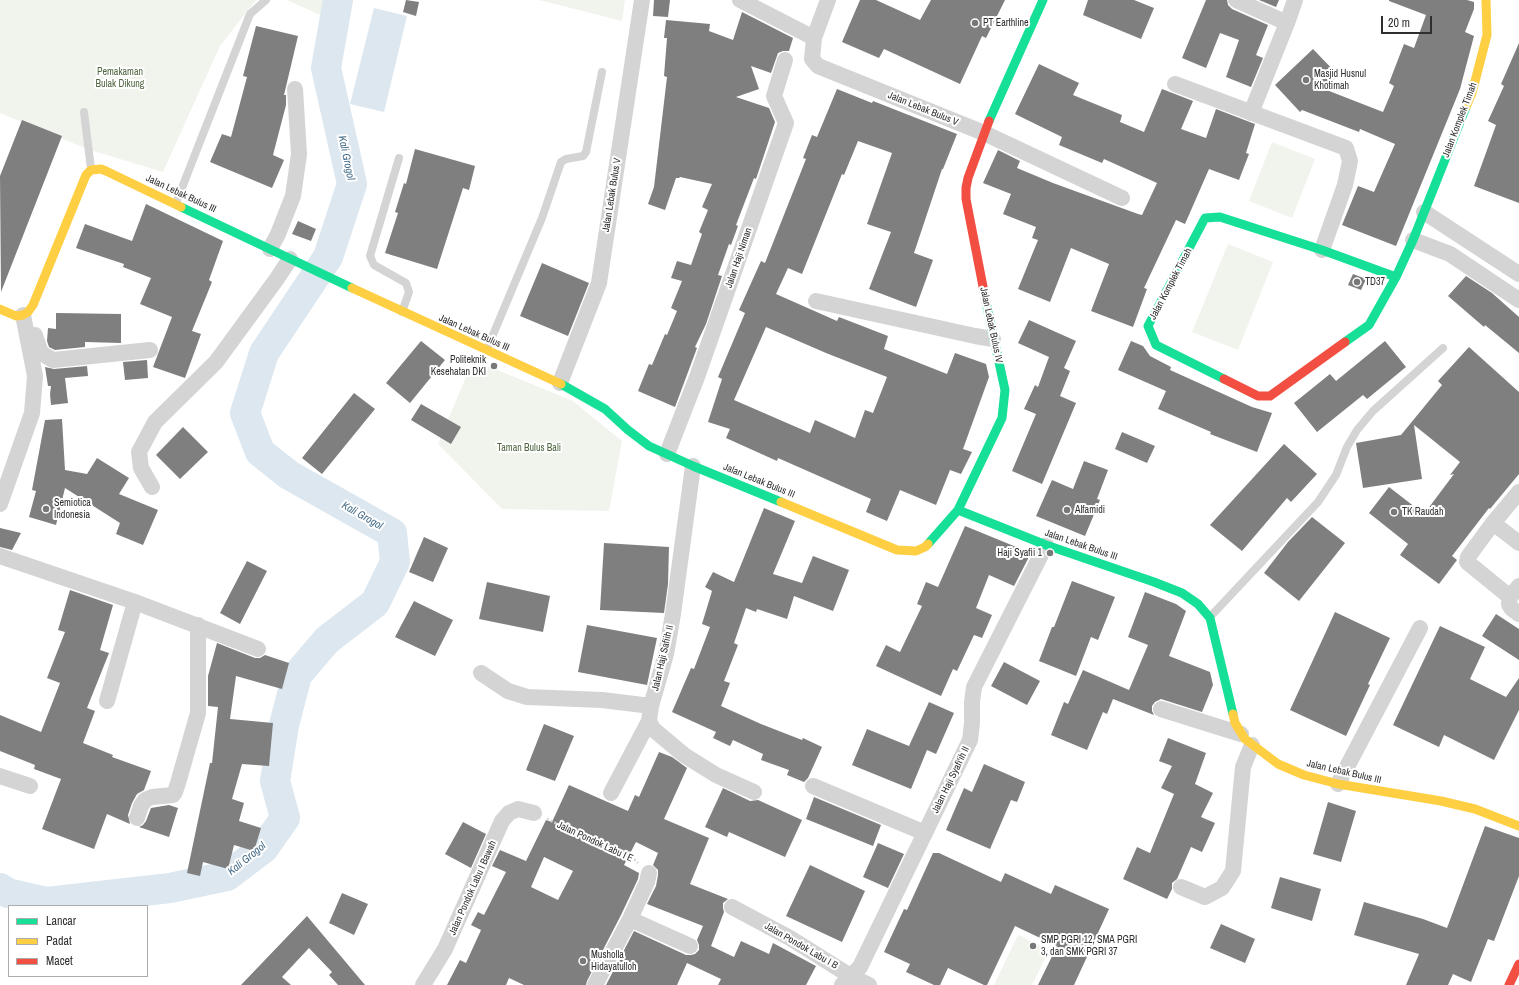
<!DOCTYPE html>
<style>
body{margin:0}
#map{position:relative;width:1519px;height:985px;overflow:hidden;background:#fff;font-family:"Archivo Narrow",sans-serif}
canvas{display:block}
.legend{position:absolute;left:8px;top:905px;width:140px;height:72px;box-sizing:border-box;background:#fff;border:1px solid #acacac;margin:0;padding:5px 7px;list-style:none;font-size:12px;color:#2f2f2f}
.legend li{display:flex;align-items:center;gap:8px;height:20px}
.legend b{width:20px;border:1px solid #acacac}
.scale{position:absolute;left:1381px;top:16px;width:51px;height:18px;box-sizing:border-box;border:2px solid #2f2f2f;border-top:0;padding-left:5px;font-size:12px;line-height:14px;white-space:nowrap;color:#2f2f2f;-webkit-text-stroke:3px #fff;paint-order:stroke}
</style>
<div id="map">
<canvas width="1519" height="985"></canvas>
<ul class="legend">
<li><b style="height:5px;background:#16e098"></b>Lancar</li>
<li><b style="height:5px;background:#ffcf43"></b>Padat</li>
<li><b style="height:5px;background:#f24e42"></b>Macet</li>
</ul>
<div class="scale">20 m</div>
</div>
<script>
const c = document.querySelector('canvas').getContext('2d');
c.lineJoin = 'round';
function paint(path, color) {
  c.fillStyle = color;
  c.fill(path, 'evenodd');
}
function shape(rows) {
  const path = new Path2D();
  for (const r of rows) {
    path.moveTo(r[0], r[1]);
    for (let i = 2; i < r.length; i += 2) path.lineTo(r[i], r[i + 1]);
  }
  return path;
}
function stroke(path, color, width, dash) {
  c.strokeStyle = color;
  c.lineWidth = width;
  c.lineCap = dash ? 'butt' : 'round';
  c.setLineDash(dash || []);
  c.stroke(path);
}
function label(font, color, halo, rows, align = 'center') {
  c.font = font + ' "Archivo Narrow",sans-serif';
  c.lineWidth = 4;
  c.setLineDash([]);
  c.textBaseline = 'middle';
  c.strokeStyle = halo;
  c.fillStyle = color;
  for (const [text, x, y, turn = 0] of rows) {
    c.save();
    c.translate(x, y);
    c.rotate((+turn || 0) * Math.PI / 180);
    c.textAlign = isNaN(turn) ? turn : align;
    if (halo) c.strokeText(text, 0, 0);
    c.fillText(text, 0, 0);
    c.restore();
  }
}
paint(shape([
 [0,0,256,0,220,46,163,172,87,149,0,113],
 [287,0,324,0,320,15],
 [539,0,625,0,622,21],
 [1272,142,1315,159,1292,218,1249,201],
 [1228,244,1273,262,1238,350,1192,332],
 [473,360,573,401,622,441,609,511,502,509,438,444],
 [1018,935,1049,950,1032,985,994,985]
]), '#f1f4ed');
paint(shape([
 [374,8,407,16,384,112,350,104]
]), '#dce7ef');
stroke(shape([
 [0,888,8,893,47,902,170,888,227,876,264,848,285,818,275,781,284,725,297,675,327,640,375,603,395,562,392,533,289,475,260,452,245,413,264,353,328,257,352,184,326,68,338,0]
]), '#dce7ef', 30);
paint(shape([
 [406,0,419,2,416,16,403,12],
 [654,0,670,0,668,17,653,16],
 [860,0,876,0,920,20,931,0,1005,0,986,38,982,36,960,84,884,49,879,58,842,42],
 [1088,0,1134,0,1154,8,1141,39,1083,15],
 [1206,0,1227,0,1228,5,1232,9,1268,25,1256,55,1263,58,1251,87,1226,77,1239,40,1220,33,1206,68,1182,58],
 [1259,0,1279,0,1276,7],
 [1389,0,1467,0,1474,2,1474,9,1465,32,1474,36,1460,89,1396,246,1342,225,1358,186,1374,192,1395,144,1360,129,1359,132,1302,110,1300,112,1275,85,1313,49,1338,75,1324,89,1383,112,1394,86,1389,83,1404,44,1414,48,1426,15,1389,1],
 [742,12,793,38,789,51,783,51,778,53,771,73,751,66,759,89,736,97,769,108,775,122,756,179,754,178,736,225,738,226,731,245,729,244,718,275,722,276,706,324,695,347,697,348,675,407,638,391,649,364,652,365,665,334,667,335,677,311,671,308,682,281,671,278,677,261,691,265,702,234,699,232,708,210,702,207,712,184,680,177,679,178,676,178,665,210,648,204,654,187,667,77,664,76,667,38,664,38,666,20,710,24,709,31,733,40],
 [256,26,298,36,284,95,286,95,286,105,273,155,284,160,272,188,210,162,222,134,231,137,247,77,243,76],
 [1519,43,1519,203,1474,186,1496,125,1488,121,1504,86,1501,84],
 [1039,64,1079,83,1073,95,1122,115,1120,122,1144,132,1162,89,1193,101,1181,129,1206,138,1216,109,1255,124,1246,153,1249,154,1239,180,1209,169,1185,224,1176,220,1144,288,1147,289,1133,327,1091,311,1109,264,1071,248,1050,302,1018,289,1038,240,1032,238,1036,227,1003,214,1011,194,983,183,998,150,1020,161,1017,168,1053,183,1138,214,1142,215,1157,183,1104,159,1102,163,1059,145,1062,137,1015,114],
 [837,89,872,103,873,101,957,134,943,169,942,169,914,253,933,260,916,307,869,289,891,232,867,224,892,153,858,141,844,175,842,174,802,274,788,268,776,294,837,321,839,317,888,336,884,349,947,374,955,353,986,364,989,377,963,449,972,452,961,474,950,470,936,505,900,490,887,521,866,512,871,499,778,458,777,461,726,438,730,429,708,422,722,379,718,377,745,313,739,310,761,261,765,263,806,159,803,158,812,135,817,137],
 [766,327,826,353,887,377,873,413,865,410,855,438,815,420,810,433,734,400],
 [22,120,62,136,1,292,0,176],
 [415,149,475,166,469,190,463,188,437,269,385,253,398,213,395,212,404,183,406,184],
 [146,204,223,241,209,280,212,282,192,331,201,334,185,378,153,367,172,317,140,304,151,278,123,267,124,264,76,248,85,224,132,241],
 [298,221,316,229,311,241,292,234],
 [542,263,589,283,568,336,520,316],
 [1353,274,1366,279,1361,290,1348,285],
 [1466,276,1492,293,1519,317,1519,353,1485,325,1484,327,1448,296],
 [56,313,121,314,121,343,85,342,85,347,55,350,49,347,47,341,48,328,56,329],
 [1029,320,1076,341,1064,368,1070,371,1060,396,1076,403,1042,484,1012,471,1036,414,1024,409,1035,385,1038,387,1049,357,1018,343],
 [421,341,445,360,410,403,386,383],
 [1131,341,1143,346,1150,356,1171,367,1170,370,1252,407,1272,413,1257,452,1210,434,1211,432,1158,409,1166,391,1118,370],
 [1385,341,1406,367,1367,399,1363,395,1317,432,1294,403,1330,374,1336,381],
 [1469,347,1519,392,1519,474,1490,509,1489,508,1452,556,1457,560,1439,584,1400,555,1408,544,1369,513,1389,487,1424,514,1454,474,1450,475,1460,462,1414,425,1422,479,1363,488,1356,443,1401,435,1442,385,1438,381],
 [147,360,148,378,125,380,123,362],
 [87,366,88,376,65,378,68,403,51,405,50,394,51,386,48,386,45,367,54,369],
 [354,393,375,409,322,474,302,458],
 [421,404,461,427,451,444,411,420],
 [62,419,65,470,87,474,97,458,129,478,119,494,158,510,143,545,116,534,120,523,65,488,56,525,29,517,36,491,32,490,45,420],
 [183,427,208,452,180,479,156,455],
 [1122,432,1155,446,1147,463,1115,449],
 [1284,444,1317,474,1291,502,1287,498,1242,551,1210,525],
 [1084,461,1108,470,1097,499,1100,500,1085,536,1036,516,1052,480,1073,489],
 [764,508,795,521,773,574,802,583,813,556,849,570,833,611,794,596,787,619,757,609,756,612,746,608,734,643,738,645,724,681,730,683,721,706,761,724,802,740,803,738,822,747,808,778,804,782,787,775,789,770,761,760,763,754,733,740,730,746,713,738,716,732,672,712,691,668,694,669,710,627,702,624,712,591,705,587,713,572,734,582],
 [1312,517,1345,543,1299,601,1264,573,1288,542],
 [965,526,1031,553,1014,586,989,575,976,608,992,615,982,638,974,635,957,671,953,669,941,696,876,666,886,645,900,652,922,606,917,604,926,582,938,587],
 [0,528,21,533,12,550,0,547],
 [424,537,448,548,433,582,409,572],
 [604,543,669,547,668,584,664,613,600,610],
 [247,561,267,571,240,624,220,613],
 [1072,581,1115,597,1098,640,1091,637,1076,676,1039,661,1052,627,1054,627],
 [487,582,550,596,543,632,479,619],
 [70,590,113,605,100,650,109,653,87,708,95,711,83,743,113,755,112,757,151,771,144,790,137,794,132,803,128,815,130,824,107,814,94,849,42,829,61,779,34,769,35,765,0,751,0,715,41,732,60,683,47,678,65,632,58,630],
 [1145,592,1176,604,1186,611,1169,656,1210,672,1213,685,1202,712,1161,699,1155,702,1152,706,1152,711,1154,715,1113,699,1107,714,1103,712,1087,750,1051,735,1064,702,1068,704,1083,670,1129,690,1148,645,1128,637],
 [414,601,453,620,435,656,395,637],
 [1335,612,1390,638,1368,684,1370,685,1346,736,1290,710],
 [1496,614,1519,629,1519,660,1482,636],
 [587,625,657,638,647,685,578,672],
 [1440,626,1485,647,1470,679,1506,697,1519,678,1519,710,1494,760,1444,735,1439,747,1393,725],
 [217,643,255,658,260,658,265,655,289,663,282,689,236,676,230,719,273,723,269,766,242,764,232,799,244,803,239,821,261,828,254,851,234,845,228,869,203,862,200,876,187,873,210,763,212,763,218,707,208,706,208,676],
 [1004,662,1040,681,1027,705,991,686],
 [929,702,954,713,936,754,927,750,911,789,852,765,867,729,909,746],
 [544,724,574,736,555,781,526,770],
 [1168,738,1206,753,1195,784,1213,793,1201,817,1215,823,1202,852,1191,847,1177,879,1172,883,1172,889,1167,899,1123,879,1137,847,1150,853,1174,794,1161,788,1172,766,1159,761],
 [659,752,672,757,687,768,664,819,709,838,690,884,728,899,723,903,723,908,724,912,711,946,734,957,741,941,769,954,773,943,816,966,806,985,718,985,721,979,687,963,677,985,606,985,634,931,686,955,691,955,695,954,699,950,699,945,697,940,703,926,647,904,656,886,658,875,658,870,653,865,658,853,636,842,624,865,639,873,638,879,621,915,587,981,586,985,524,985,509,978,506,985,447,985,460,960,466,963,481,930,471,925,478,912,484,915,506,872,492,866,500,850,526,861,546,820,552,822,569,785,628,811,635,795,639,797],
 [544,857,573,871,558,900,531,887],
 [984,764,1025,782,1017,802,1011,800,990,849,946,830,964,788,972,792],
 [723,788,750,801,758,800,802,820,785,857,729,832,727,837,705,827],
 [814,797,881,825,873,846,806,819],
 [1328,802,1356,811,1341,862,1313,854],
 [169,805,178,808,169,837,139,827,143,825,146,821,151,808],
 [463,822,486,834,471,868,445,854],
 [1485,826,1519,838,1519,876,1494,941,1488,939,1471,982,1453,974,1448,985,1406,985,1419,954,1354,935,1364,902,1423,919,1447,928],
 [878,843,904,854,888,888,863,877],
 [933,853,939,853,1001,882,1005,873,1051,894,1055,885,1109,909,1074,985,1038,985,1057,946,1015,926,987,985,984,985,948,968,940,985,934,985,906,972,910,964,884,952,904,909,907,910],
 [810,865,865,891,842,942,786,916],
 [1280,877,1321,889,1312,921,1271,908],
 [342,893,368,904,354,935,329,923],
 [307,916,365,985,338,985,329,975,332,972,309,948,282,977,291,985,241,985],
 [1221,924,1255,939,1245,963,1210,948]
]), '#7f7f7f');
stroke(shape([
 [547,819,635,860,638,863]
]), '#d4d4d4', 2.5, [2, 2]);
stroke(shape([
 [84,112,91,169],
 [399,158,370,256,374,265,406,283,409,292,402,312],
 [176,203,250,14,266,0],
 [487,349,542,218,561,162,566,159,583,156,586,152,602,72],
 [1210,617,1318,502,1336,475,1347,447,1357,430,1373,411,1443,348]
]), '#d4d4d4', 8);
stroke(shape([
 [740,0,814,38],
 [828,0,814,38,812,59,818,66,984,133,1122,198],
 [1236,0,1287,23],
 [1175,84,1346,148,1350,161,1345,185,1322,250],
 [1251,113,1287,23,1295,0],
 [1424,212,1519,274],
 [1413,240,1450,254,1519,300],
 [270,249,278,234,293,196,299,154,295,89],
 [816,301,975,336,993,339],
 [35,335,41,353,53,360,150,350],
 [560,383,599,283,642,0],
 [667,454,697,377,786,123,774,96,785,60],
 [693,466,673,614,666,654,651,706,649,721,653,729,684,755,716,775,754,792],
 [152,487,141,468,139,452,155,422,216,362,276,280,290,259],
 [0,504,32,413,35,376,23,315],
 [1493,523,1519,543],
 [0,556,135,602,258,649],
 [1519,586,1510,597,1509,604,1511,608,1519,614],
 [1510,597,1467,562,1468,557,1493,523,1519,492],
 [481,673,508,691,527,697,602,700,651,706],
 [107,701,135,602],
 [1161,709,1241,734],
 [0,776,30,786],
 [1338,784,1420,628],
 [813,786,925,833],
 [611,793,649,721],
 [137,818,141,806,145,800,152,797,173,795,175,792,178,783,198,713,198,625],
 [1181,887,1205,897,1222,888,1233,871,1243,767,1252,745],
 [732,907,790,938,852,977,869,985],
 [630,919,690,946],
 [423,985,445,949,502,821,509,813,518,809,534,813],
 [595,985,630,919,647,882,649,873],
 [842,985,860,967,970,740,972,723,972,702,974,687,1046,545]
]), '#d4d4d4', 16);
stroke(shape([
 [989,121,1043,0],
 [181,207,352,288],
 [1345,342,1369,325,1396,277,1413,240,1466,107],
 [1224,379,1156,345,1148,326,1205,218,1220,217,1322,250,1396,277],
 [561,384,605,409,628,430,649,446,693,466,781,502],
 [958,510,1046,545,1154,582,1182,593,1198,604,1210,618,1233,714],
 [928,544,958,510,1002,418,1005,390,986,302]
]), '#16e098', 9);
stroke(shape([
 [1466,107,1472,93,1487,35,1486,0],
 [352,288,561,384],
 [0,309,16,316,23,315,28,312,33,305,86,175,91,170,101,169,106,171,181,207],
 [781,502,897,550,916,551,925,547,928,544],
 [1233,714,1235,723,1245,739,1278,764,1304,775,1338,784,1441,801,1475,809,1519,826]
]), '#ffcf43', 9);
stroke(shape([
 [986,302,966,199,966,188,968,178,989,121],
 [1224,379,1258,396,1270,396,1345,342],
 [1509,985,1519,964]
]), '#f24e42', 9);
for (const [x, y, r, color] of [
 [975,23,4,"#787878"],
 [1306,80,4,"#787878"],
 [1357,282,4,"#787878"],
 [494,366,4,"#787878"],
 [46,509,4,"#787878"],
 [1067,510,4,"#787878"],
 [1394,512,4,"#787878"],
 [1050,553,4,"#787878"],
 [1033,946,4,"#787878"],
 [583,961,4,"#787878"]
]) {
  const dot = new Path2D();
  dot.arc(x, y, r, 0, 2 * Math.PI);
  c.fillStyle = color;
  c.fill(dot);
  stroke(dot, '#fff', 1.5);
}
label('10px', '#2f2f2f', '#fff', [
 ["PT Earthline",983,23],
 ["Masjid Husnul",1314,74],
 ["Khotimah",1314,86],
 ["TD37",1365,282],
 ["Politeknik",486,360,"right"],
 ["Kesehatan DKI",486,372,"right"],
 ["Semiotica",54,503],
 ["Indonesia",54,515],
 ["Alfamidi",1075,510],
 ["TK Raudah",1402,512],
 ["Haji Syafii 1",1042,553,"right"],
 ["SMP PGRI 12, SMA PGRI",1041,940],
 ["3, dan SMK PGRI 37",1041,952],
 ["Musholla",591,955],
 ["Hidayatulloh",591,967]
], 'left');
label('10px', '#516641', '#fff', [
 ["Pemakaman",120,72],
 ["Bulak Dikung",120,84],
 ["Taman Bulus Bali",529,448]
]);
label('10px', '#2f2f2f', '#fff', [
 ["Jalan Lebak Bulus V",923,109,22],
 ["Jalan Komplek Timah",1460,120,-69],
 ["Jalan Lebak Bulus III",181,194,25],
 ["Jalan Lebak Bulus V",612,195,-81],
 ["Jalan Haji Niman",739,258,-71],
 ["Jalan Komplek Timah",1171,284,-62],
 ["Jalan Lebak Bulus IV",991,325,78],
 ["Jalan Lebak Bulus III",474,333,24],
 ["Jalan Lebak Bulus III",759,481,22],
 ["Jalan Lebak Bulus III",1081,545,19],
 ["Jalan Haji Safiih II",663,658,-77],
 ["Jalan Lebak Bulus III",1344,772,13],
 ["Jalan Haji Syafi'ih II",951,780,-64],
 ["Jalan Pondok Labu I E",595,842,25],
 ["Jalan Pondok Labu I Bawah",473,888,-66],
 ["Jalan Pondok Labu I B",801,946,30]
]);
label('italic 11px', '#466c88', '#fff', [
 ["Kali Grogol",346,158,78],
 ["Kali Grogol",362,516,30],
 ["Kali Grogol",247,859,-39]
]);
</script>
